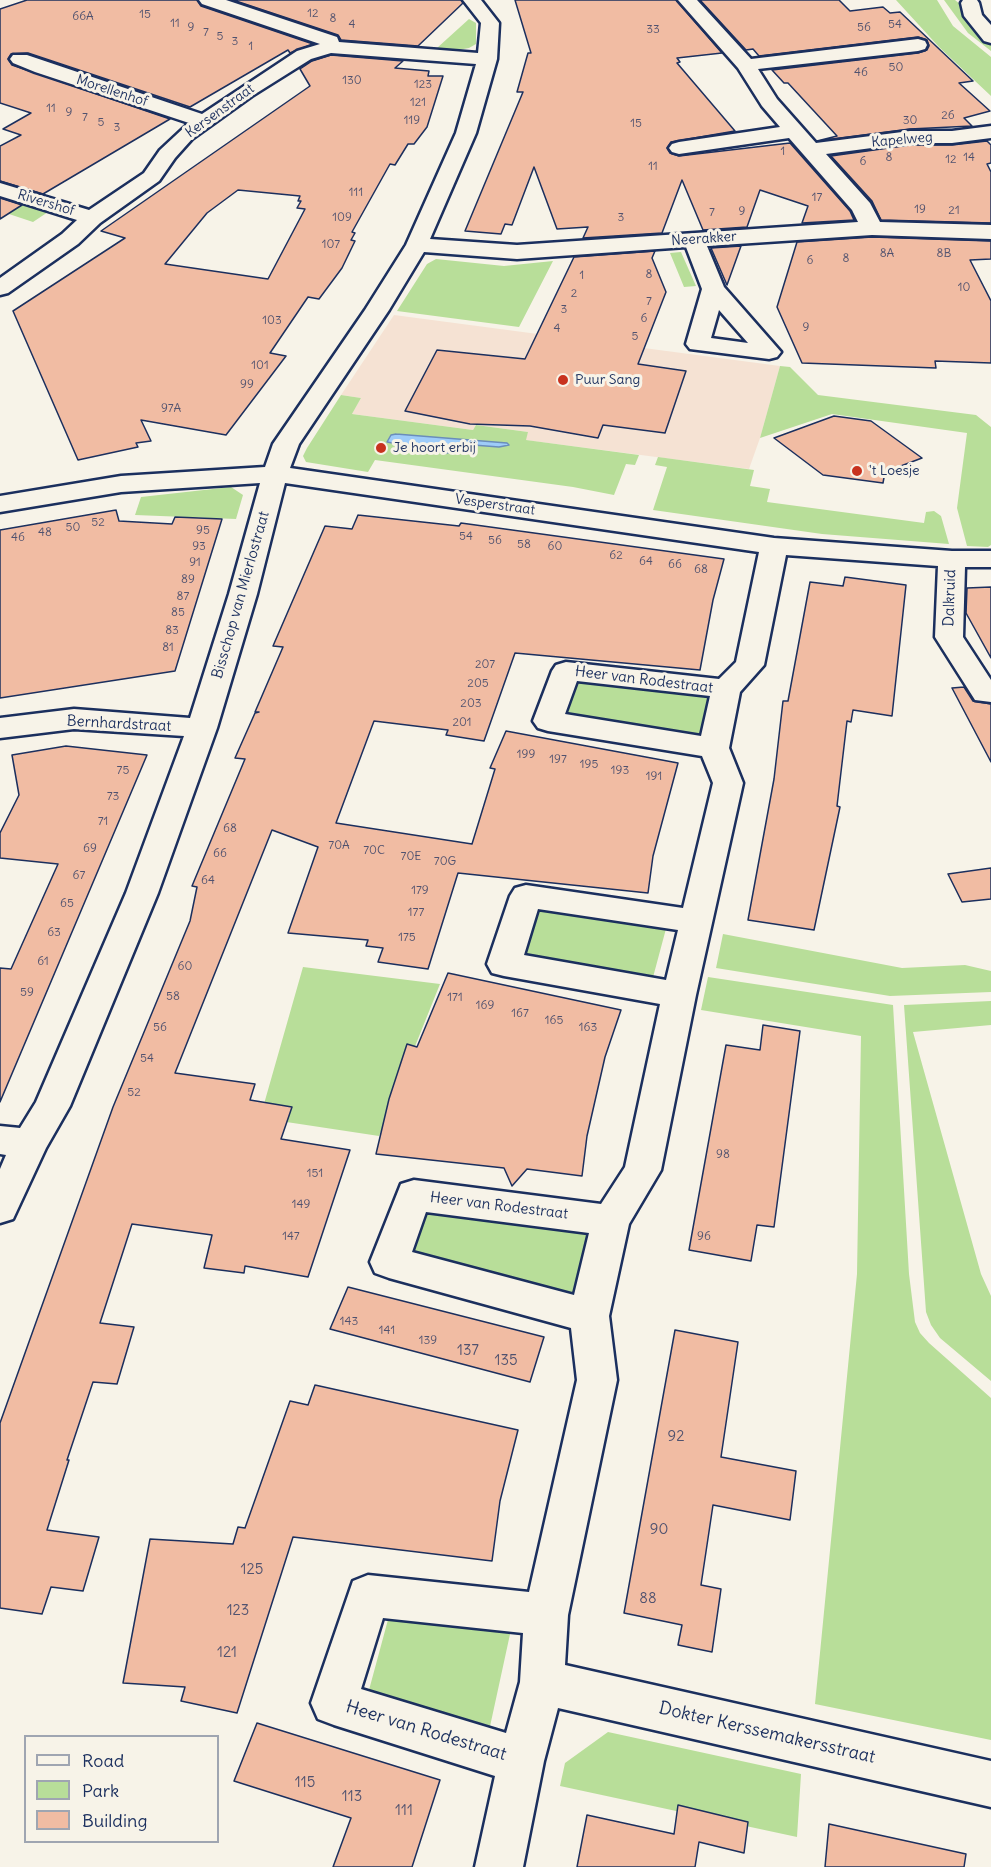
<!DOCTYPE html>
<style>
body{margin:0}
#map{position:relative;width:991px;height:1867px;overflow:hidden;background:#f7f3e8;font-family:Delius,sans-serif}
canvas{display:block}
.legend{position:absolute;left:24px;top:1735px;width:195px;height:108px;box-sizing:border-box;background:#f7f3e8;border:2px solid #9fa5b1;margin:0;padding:8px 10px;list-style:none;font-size:18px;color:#1b2f5e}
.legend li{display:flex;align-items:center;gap:12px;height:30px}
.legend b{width:30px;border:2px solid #9fa5b1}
</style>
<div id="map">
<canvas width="991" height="1867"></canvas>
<ul class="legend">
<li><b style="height:8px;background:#f7f3e8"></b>Road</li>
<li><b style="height:16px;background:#b8de99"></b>Park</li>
<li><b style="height:16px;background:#f1bca3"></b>Building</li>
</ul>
</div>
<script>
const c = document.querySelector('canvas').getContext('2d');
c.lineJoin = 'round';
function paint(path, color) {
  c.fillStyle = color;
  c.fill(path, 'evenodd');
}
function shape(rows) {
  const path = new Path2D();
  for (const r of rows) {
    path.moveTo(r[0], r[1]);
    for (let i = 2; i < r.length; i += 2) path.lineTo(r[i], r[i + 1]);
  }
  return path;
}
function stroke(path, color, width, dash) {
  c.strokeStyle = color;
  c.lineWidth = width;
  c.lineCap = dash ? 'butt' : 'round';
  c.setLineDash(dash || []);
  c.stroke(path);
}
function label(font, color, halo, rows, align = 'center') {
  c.font = font + ' Delius,sans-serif';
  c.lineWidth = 6;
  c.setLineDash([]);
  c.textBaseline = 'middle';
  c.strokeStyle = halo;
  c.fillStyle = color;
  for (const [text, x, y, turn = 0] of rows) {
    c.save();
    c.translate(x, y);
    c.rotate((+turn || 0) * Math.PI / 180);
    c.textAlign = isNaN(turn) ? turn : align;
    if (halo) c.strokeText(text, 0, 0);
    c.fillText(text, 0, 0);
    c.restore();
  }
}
paint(shape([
 [394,315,780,366,760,438,749,469,525,440,528,432,476,425,473,430,352,414,361,398,341,395]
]), '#f5e2d3');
paint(shape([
 [896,0,937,0,953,26,991,57,991,96,939,47],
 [944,0,955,0,961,5,973,26,991,42,991,51,968,33],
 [469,19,476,23,476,44,469,48,452,51,437,48],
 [0,194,51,210,33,222,0,211],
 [681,252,696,286,684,287,670,253],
 [436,259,504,266,553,261,519,327,397,311,427,264],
 [780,366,790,367,818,395,976,415,991,427,991,545,988,547,967,546,957,508,967,433,832,414,760,438],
 [341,395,361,398,352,414,473,430,476,425,528,432,526,440,639,455,635,465,626,464,614,495,573,487,375,460,368,472,306,462,303,456,307,448],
 [658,457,754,470,750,486,770,489,767,502,924,523,926,512,934,511,941,516,949,544,822,534,653,510,667,467,655,465],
 [231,487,243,495,236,519,135,515,141,497],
 [575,677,709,694,699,740,560,715],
 [534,905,667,925,652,981,517,960],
 [723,934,902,968,965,965,991,971,991,992,890,996,716,968],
 [303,967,440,984,379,1136,260,1118],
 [708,977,893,1005,909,1274,915,1322,920,1333,929,1343,991,1398,991,1740,815,1704,857,1274,861,1036,701,1010],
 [991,1001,991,1025,913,1032,981,1274,991,1296,991,1381,940,1338,931,1325,926,1312,904,1005],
 [423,1206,595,1232,577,1296,406,1255],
 [389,1616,512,1625,489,1731,369,1690],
 [608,1732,801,1774,797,1837,560,1786,565,1763]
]), '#b8de99');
const water = shape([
 [396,434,507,443,509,445,499,447,473,445,447,453,387,442,391,435,396,434]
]);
paint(water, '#9eccf9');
stroke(water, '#6a8dbb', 1.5);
const building = shape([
 [27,0,197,0,201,6,313,44,290,53,288,50,190,107,28,53,11,54,8,59,12,65,170,119,43,194,0,181,0,146,21,135,3,129,31,113,0,103,0,9,27,0],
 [233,0,461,0,463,3,418,46,341,40,338,35,233,0],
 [515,0,676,0,722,53,677,58,680,62,677,63,735,131,671,142,667,148,670,153,679,156,790,143,850,211,854,220,802,223,808,206,760,190,747,227,703,230,682,180,662,233,583,238,588,227,557,229,534,167,512,225,505,224,501,234,465,231,523,92,517,92,528,53,531,53,515,0],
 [700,0,839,0,850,11,883,7,890,13,900,12,973,81,959,83,990,111,964,118,972,126,910,129,817,141,837,136,788,83,784,83,772,70,918,53,927,50,929,46,927,40,918,37,759,56,753,49,746,50,700,0],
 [331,55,403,61,395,68,429,71,428,76,443,76,427,127,414,144,408,144,395,165,390,164,352,232,355,233,351,240,355,241,342,268,319,299,308,297,270,353,286,356,226,435,141,420,151,441,136,443,138,447,78,460,13,311,125,238,101,231,310,86,300,69,312,61,331,55],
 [238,190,300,196,298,201,301,201,297,208,305,209,268,279,165,264,207,213,238,190],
 [987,141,991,145,991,163,987,164,991,172,991,223,881,220,872,201,831,156,910,145,952,145,987,141],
 [0,198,22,205,0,219,0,198],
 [872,237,991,241,991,259,970,260,991,301,991,363,935,361,936,368,802,363,777,307,797,242,872,237],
 [741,246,727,285,711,248,741,246],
 [655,251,652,258,666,292,638,364,686,371,665,433,603,425,598,438,530,426,470,424,405,411,437,350,525,359,574,257,655,251],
 [834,416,871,421,922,458,885,472,883,483,823,475,774,438,834,416],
 [116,510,119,521,172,524,175,517,222,519,175,671,0,698,0,530,116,510],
 [358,515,459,526,461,523,724,559,713,600,700,670,515,653,484,741,446,735,448,730,374,721,336,823,472,844,495,769,490,768,506,731,678,763,653,856,648,893,458,873,428,969,378,962,383,948,366,946,368,940,288,933,318,847,272,830,175,1073,255,1084,250,1100,292,1107,281,1139,350,1150,308,1277,245,1266,244,1273,204,1268,212,1235,132,1224,100,1323,134,1327,117,1384,93,1382,67,1460,69,1460,47,1530,99,1537,83,1591,51,1587,42,1614,0,1608,0,1423,113,1107,190,921,197,887,192,886,245,759,235,758,255,713,259,712,255,712,283,647,273,646,325,526,352,529,358,515],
 [845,577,906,585,892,716,853,710,851,722,847,721,837,806,840,807,814,930,748,920,774,779,783,701,788,701,810,582,843,586,845,577],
 [991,587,991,658,966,613,967,588,991,587],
 [964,687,973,701,991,704,991,762,952,688,964,687],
 [66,746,147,755,0,1102,0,968,11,969,58,864,0,858,0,833,19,795,12,755,66,746],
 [991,868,991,899,962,902,948,874,991,868],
 [448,973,621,1010,605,1057,587,1136,582,1176,527,1169,512,1186,504,1168,376,1154,389,1099,407,1044,417,1047,448,973],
 [763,1025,800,1031,774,1227,757,1225,751,1261,689,1250,726,1045,760,1050,763,1025],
 [348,1287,544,1337,530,1382,330,1329,348,1287],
 [675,1330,738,1342,721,1457,796,1471,790,1520,713,1505,701,1585,721,1589,712,1652,678,1645,682,1625,624,1613,675,1330],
 [315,1385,518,1430,500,1501,492,1561,293,1537,237,1713,181,1701,185,1687,123,1683,150,1539,233,1544,238,1527,245,1528,290,1401,308,1405,315,1385],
 [257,1723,440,1780,412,1867,333,1867,351,1818,234,1781,257,1723],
 [678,1805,748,1822,744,1853,699,1842,695,1867,577,1867,587,1815,674,1834,678,1805],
 [829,1824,966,1854,964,1867,825,1867,829,1824]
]);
paint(building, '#f1bca3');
stroke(building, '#1b2f5e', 1.5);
const street = shape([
 [199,0,226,0,337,37,339,42,478,53,481,23,463,0,481,0,499,23,497,59,476,133,430,239,517,245,858,222,852,210,789,138,679,154,672,152,669,148,672,144,679,142,780,127,762,106,738,68,678,0,697,0,751,59,918,39,925,41,927,45,925,49,918,51,758,69,777,99,816,143,910,131,952,131,991,126,991,138,952,143,910,143,826,154,870,203,880,222,991,225,991,239,872,235,707,246,724,287,781,352,777,357,769,359,690,349,686,344,702,289,686,247,517,259,424,252,389,310,299,444,290,468,774,538,952,551,991,551,991,567,965,567,963,637,991,680,991,702,975,700,935,637,938,566,786,555,764,665,740,692,729,748,743,783,696,995,661,1170,629,1224,609,1316,617,1380,568,1615,565,1665,991,1761,991,1807,558,1708,544,1761,523,1867,475,1867,495,1776,334,1725,318,1719,311,1703,353,1581,368,1575,529,1592,577,1380,571,1328,389,1278,375,1273,370,1262,401,1184,414,1180,601,1204,625,1167,660,1004,504,976,492,973,487,964,510,896,515,888,526,885,683,908,713,783,702,756,548,731,538,728,533,721,552,671,556,665,566,662,719,679,736,662,759,552,285,483,257,594,217,728,158,893,70,1106,46,1148,13,1219,0,1223,0,1169,6,1155,0,1154,0,1126,20,1128,36,1102,126,893,184,736,74,729,0,738,0,718,74,709,190,718,229,594,260,483,121,492,0,512,0,496,121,476,265,467,273,444,365,310,406,245,456,133,476,64,331,53,311,59,252,96,192,139,175,158,159,181,100,223,78,244,8,293,0,295,0,278,62,234,77,220,0,196,0,183,89,210,144,173,160,150,189,123,35,72,13,63,10,59,13,55,27,55,202,114,297,51,320,44,202,4,199,0],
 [719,310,748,343,711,338,719,310],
 [577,681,710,696,701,736,565,714,577,681],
 [538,909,678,930,666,980,524,955,538,909],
 [426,1212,589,1233,574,1295,412,1252,426,1212],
 [383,1618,523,1633,520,1682,506,1733,361,1689,383,1618]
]);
const secondary = shape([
 [963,0,977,0,979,3,982,15,991,25,991,43,984,41,964,16,961,3,963,0]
]);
stroke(street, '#1b2f5e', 5);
stroke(secondary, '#1b2f5e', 5);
paint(street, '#f7f3e8');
paint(secondary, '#f7f3e8');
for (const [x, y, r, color] of [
 [563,380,6,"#c8321e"],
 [381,448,6,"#c8321e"],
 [857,471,6,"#c8321e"]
]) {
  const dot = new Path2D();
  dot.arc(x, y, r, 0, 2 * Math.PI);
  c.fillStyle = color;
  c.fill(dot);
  stroke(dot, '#f7f3e8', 2);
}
label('12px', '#50526f', null, [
 ["12",313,14],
 ["15",145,15],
 ["66A",83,17],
 ["8",333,19],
 ["11",175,24],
 ["4",352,25],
 ["54",895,25],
 ["9",191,28],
 ["56",864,28],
 ["33",653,30],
 ["7",206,33],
 ["5",220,37],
 ["3",235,42],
 ["1",251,47],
 ["50",896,68],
 ["46",861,73],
 ["130",352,81],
 ["123",423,85],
 ["121",418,103],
 ["11",51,109],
 ["9",69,113],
 ["26",948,116],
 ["7",85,118],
 ["119",412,121],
 ["30",910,121],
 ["5",101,123],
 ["15",636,124],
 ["3",117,128],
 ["1",783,152],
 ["8",889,158],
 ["14",969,158],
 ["12",951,160],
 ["6",863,162],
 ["11",653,167],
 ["111",356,193],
 ["17",817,198],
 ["19",920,210],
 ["21",954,211],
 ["9",742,212],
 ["7",712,213],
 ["109",342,218],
 ["3",621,218],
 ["107",331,245],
 ["8A",887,254],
 ["8B",944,254],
 ["8",846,259],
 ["6",810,261],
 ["8",649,275],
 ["1",582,276],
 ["10",964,288],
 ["2",574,294],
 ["7",649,302],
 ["3",564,310],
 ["6",644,319],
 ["103",272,321],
 ["9",806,328],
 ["4",557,329],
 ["5",635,337],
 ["101",260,366],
 ["99",247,385],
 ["97A",171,409],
 ["52",98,523],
 ["50",73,528],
 ["95",203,531],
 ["48",45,533],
 ["54",466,537],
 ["46",18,538],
 ["56",495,541],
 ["58",524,545],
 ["93",199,547],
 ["60",555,547],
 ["62",616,556],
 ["64",646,562],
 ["91",195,563],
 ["66",675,565],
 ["68",701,570],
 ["89",188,580],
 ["87",183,597],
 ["85",178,613],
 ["83",172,631],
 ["81",168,648],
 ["207",485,665],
 ["205",478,684],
 ["203",471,704],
 ["201",462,723],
 ["199",526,755],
 ["197",558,760],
 ["195",589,765],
 ["75",123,771],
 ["193",620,771],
 ["191",654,777],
 ["73",113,797],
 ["71",103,822],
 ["68",230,829],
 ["70A",339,846],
 ["69",90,849],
 ["70C",374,851],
 ["66",220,854],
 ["70E",411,857],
 ["70G",445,862],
 ["67",79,876],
 ["64",208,881],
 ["179",420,891],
 ["65",67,904],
 ["177",416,913],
 ["63",54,933],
 ["175",407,938],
 ["61",43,962],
 ["60",185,967],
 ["59",27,993],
 ["58",173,997],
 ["171",455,998],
 ["169",485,1006],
 ["167",520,1014],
 ["165",554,1021],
 ["56",160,1028],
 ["163",588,1028],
 ["54",147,1059],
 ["52",134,1093],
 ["98",723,1155],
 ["151",315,1174],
 ["149",301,1205],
 ["147",291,1237],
 ["96",704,1237],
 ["143",349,1322],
 ["141",387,1331],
 ["139",428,1341]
]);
label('14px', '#1b2f5e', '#f7f3e8', [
 ["Morellenhof",112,91,18],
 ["Kersenstraat",220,111,-36],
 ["Kapelweg",902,140,-5],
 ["Rivershof",46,203,17],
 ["Neerakker",704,239,-4],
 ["Vesperstraat",495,505,8]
]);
label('14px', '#1b2f5e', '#f7f3e8', [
 ["Puur Sang",575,380],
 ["Je hoort erbij",393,448],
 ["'t Loesje",869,471]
], 'left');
label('15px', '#1b2f5e', '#f7f3e8', [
 ["Bisschop van Mierlostraat",241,595,-74],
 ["Dalkruid",950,598,-88],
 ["Heer van Rodestraat",644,680,7],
 ["Bernhardstraat",119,724,3],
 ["Heer van Rodestraat",499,1206,7]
]);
label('15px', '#50526f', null, [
 ["137",468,1351],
 ["135",506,1361],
 ["92",676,1437],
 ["90",659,1530],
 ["125",252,1570],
 ["88",648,1599],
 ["123",238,1611],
 ["121",227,1653],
 ["115",305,1783],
 ["113",352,1797],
 ["111",404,1811]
]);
label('18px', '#1b2f5e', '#f7f3e8', [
 ["Heer van Rodestraat",426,1731,17],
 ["Dokter Kerssemakersstraat",767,1733,13]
]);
</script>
